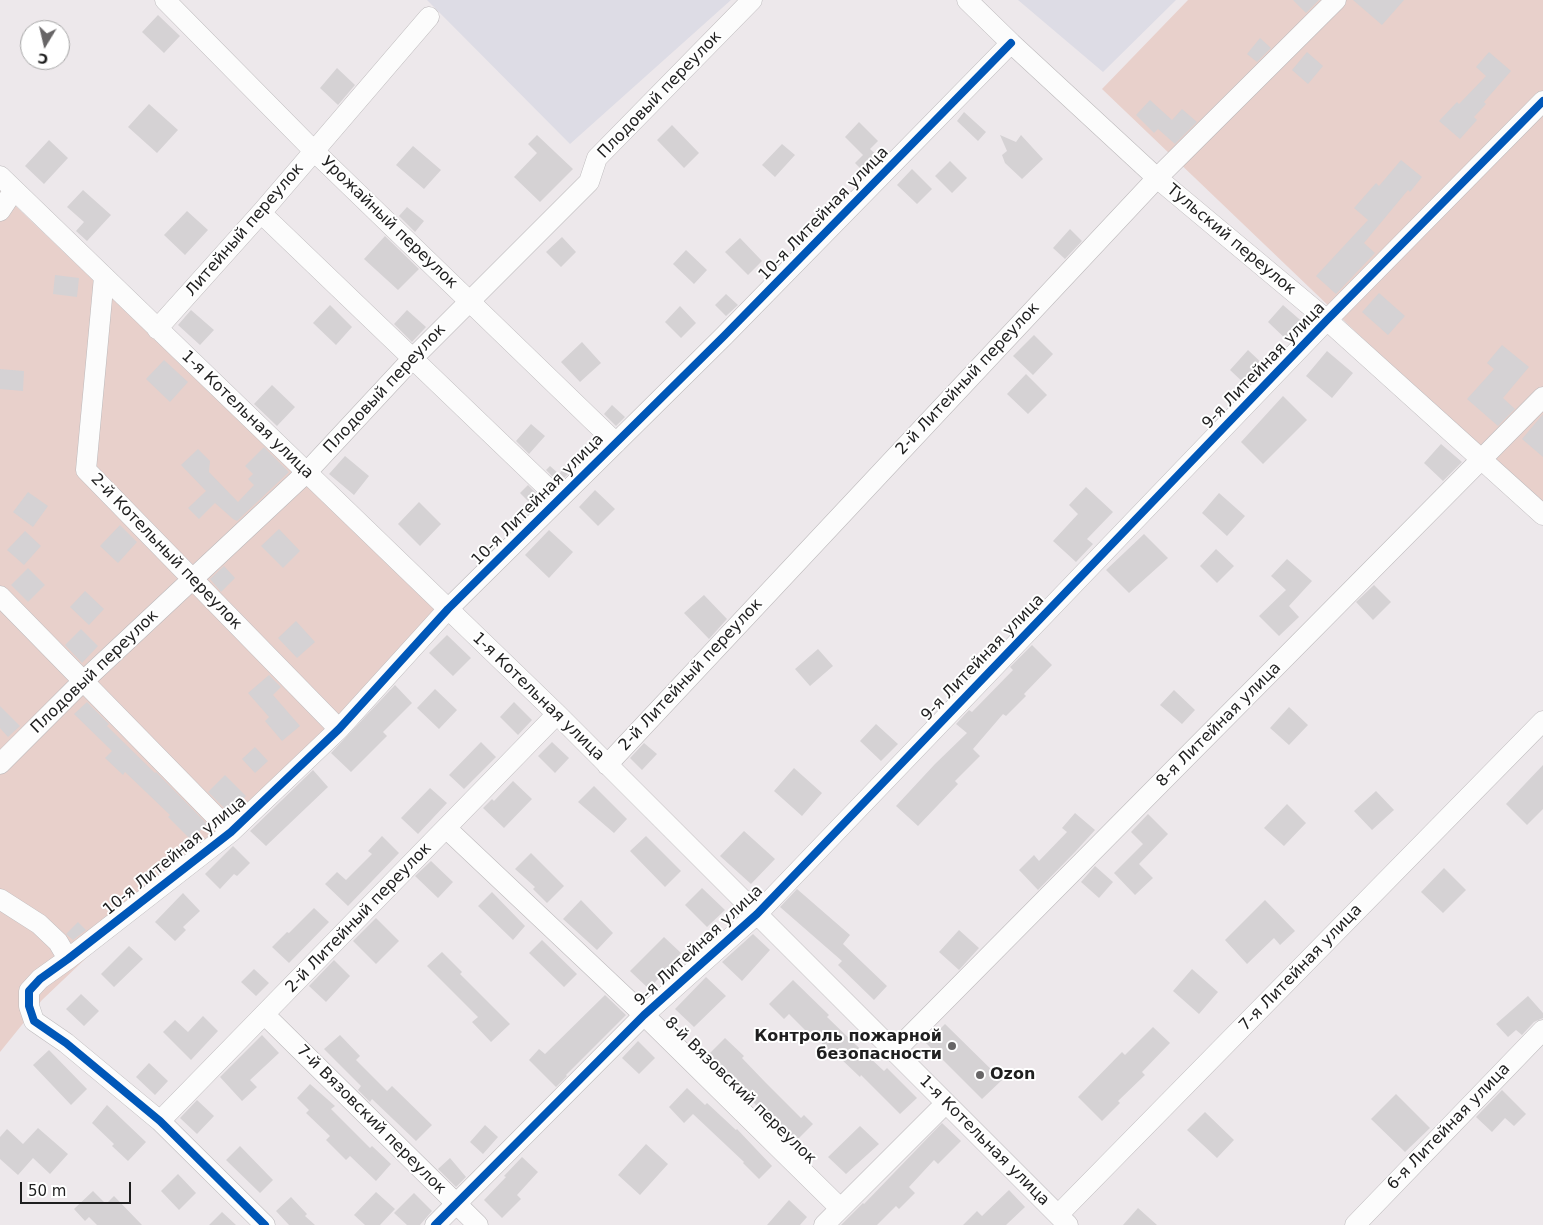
<!DOCTYPE html>
<meta charset="utf-8">
<style>
body{margin:0}
#map{position:relative;width:1543px;height:1225px;overflow:hidden;background:#ede8eb;font-family:"DejaVu Sans",sans-serif}
canvas{display:block}
.north{position:absolute;left:20px;top:20px;width:50px;height:50px;box-sizing:border-box;background:#fff;border:1px solid #a5a5a5;border-radius:50%;rotate:189deg;font-size:14px;font-weight:700;line-height:20px;text-align:center;color:#1f1f1f}
.north::after{content:'';display:block;margin:auto;width:18px;height:22px;background:#676566;clip-path:polygon(50% 0,100% 100%,50% 72%,0 100%)}
.scale{position:absolute;left:20px;top:1182px;width:111px;height:22px;box-sizing:border-box;border:2px solid #1f1f1f;border-top:0;padding-left:6px;font-size:15px;line-height:18px;white-space:nowrap;color:#1f1f1f;-webkit-text-stroke:4px #fff;paint-order:stroke}
</style>
<div id="map">
<canvas width="1543" height="1225"></canvas>
<div class="north">С</div>
<div class="scale">50 m</div>
</div>
<script>
const c = document.querySelector('canvas').getContext('2d');
c.lineJoin = 'round';
function paint(path, color) {
  c.fillStyle = color;
  c.fill(path, 'evenodd');
}
function shape(rows) {
  const path = new Path2D();
  for (const r of rows) {
    path.moveTo(r[0], r[1]);
    for (let i = 2; i < r.length; i += 2) path.lineTo(r[i], r[i + 1]);
  }
  return path;
}
function stroke(path, color, width, dash) {
  c.strokeStyle = color;
  c.lineWidth = width;
  c.lineCap = dash ? 'butt' : 'round';
  c.setLineDash(dash || []);
  c.stroke(path);
}
function label(font, color, halo, rows, align = 'center') {
  c.font = font + ' "DejaVu Sans",sans-serif';
  c.lineWidth = 4;
  c.setLineDash([]);
  c.textBaseline = 'middle';
  c.strokeStyle = halo;
  c.fillStyle = color;
  for (const [text, x, y, turn = 0] of rows) {
    c.save();
    c.translate(x, y);
    c.rotate((+turn || 0) * Math.PI / 180);
    c.textAlign = isNaN(turn) ? turn : align;
    if (halo) c.strokeText(text, 0, 0);
    c.fillText(text, 0, 0);
    c.restore();
  }
}
paint(shape([
 [427,0,731,0,570,144],
 [1018,0,1176,0,1103,72]
]), '#dddce5');
paint(shape([
 [1188,0,1543,0,1543,511,1102,89],
 [0,191,445,617,42,1000,0,1052]
]), '#e8d0cb');
paint(shape([
 [1293,0,1319,0,1306,13],
 [1353,0,1404,0,1382,25],
 [158,15,180,36,164,53,142,32],
 [1260,38,1271,48,1257,62,1247,54],
 [1307,52,1323,66,1308,84,1292,70],
 [1489,52,1511,71,1484,102,1486,104,1474,117,1477,120,1460,139,1439,121,1457,102,1459,104,1486,76,1476,67],
 [337,68,355,85,338,105,320,88],
 [1150,100,1172,120,1182,109,1197,122,1175,144,1158,129,1154,133,1136,115],
 [149,104,178,130,157,153,128,127],
 [964,112,986,132,978,141,957,121],
 [859,122,878,141,870,149,881,159,866,174,855,163,863,155,845,137],
 [672,125,699,153,684,168,657,140],
 [537,135,573,169,540,202,514,177,537,153,528,144],
 [1000,135,1016,142,1021,135,1043,159,1022,179,1005,163,1002,155,1007,151],
 [49,140,68,158,44,184,25,166],
 [782,144,795,155,775,177,762,165],
 [413,146,441,170,424,189,396,165],
 [1401,160,1422,177,1410,192,1408,190,1364,243,1375,253,1336,294,1316,276,1368,220,1354,208,1376,183,1379,186],
 [950,161,967,178,952,193,935,176],
 [912,169,932,189,917,204,897,185],
 [83,190,111,215,87,241,76,231,84,222,67,207],
 [407,207,424,221,415,232,399,216],
 [187,211,208,230,185,255,164,235],
 [1070,229,1082,241,1065,259,1053,248],
 [385,236,419,269,398,290,364,259],
 [562,237,576,252,561,267,546,252],
 [740,238,762,261,748,275,725,252],
 [686,250,707,270,694,284,673,264],
 [55,275,79,278,77,297,53,294],
 [1379,293,1405,316,1388,335,1362,312],
 [726,294,738,305,726,316,715,305],
 [330,305,352,327,336,345,313,323],
 [1283,305,1306,325,1289,342,1268,322],
 [680,306,696,323,681,338,665,322],
 [191,310,214,330,200,345,178,325],
 [407,310,426,327,412,342,394,324],
 [1034,335,1053,354,1033,375,1013,356],
 [582,342,601,363,580,382,561,362],
 [1502,345,1529,367,1503,398,1515,409,1498,426,1467,399,1494,369,1487,363],
 [1248,350,1266,367,1247,386,1230,370],
 [1327,351,1353,373,1332,398,1306,376],
 [164,360,188,382,170,402,146,379],
 [0,369,24,371,23,391,0,389],
 [1026,374,1047,395,1028,414,1007,394],
 [272,385,295,407,277,426,254,404],
 [1283,396,1307,420,1263,464,1241,442],
 [612,405,625,417,616,426,604,414],
 [1543,414,1543,457,1522,439],
 [531,424,545,436,529,454,516,441],
 [1441,444,1462,462,1443,481,1424,463],
 [264,447,289,472,237,521,233,519,215,503,199,519,188,508,206,491,181,465,198,449,210,461,209,472,238,502,254,485,248,479,253,474,245,466],
 [345,456,369,476,354,495,329,474],
 [550,466,559,474,566,466,571,471,559,483,546,470],
 [528,485,542,499,534,507,520,493],
 [1086,487,1113,512,1087,539,1093,544,1076,562,1053,541,1078,514,1069,505],
 [595,490,615,509,598,526,579,507],
 [28,492,48,506,33,527,13,512],
 [1219,493,1245,516,1227,536,1202,513],
 [419,502,441,524,420,546,398,524],
 [120,525,137,542,118,563,100,546],
 [279,529,300,551,283,568,261,546],
 [549,530,573,552,549,578,525,555],
 [25,531,41,546,24,565,7,550],
 [1144,534,1168,558,1129,593,1106,570],
 [1216,549,1234,566,1217,583,1200,566],
 [1287,559,1312,581,1289,606,1299,617,1279,636,1259,616,1286,590,1271,576],
 [224,566,235,578,221,592,210,579],
 [28,568,45,585,28,602,11,585],
 [1374,585,1391,602,1373,620,1356,602],
 [85,591,104,609,89,625,70,607],
 [704,595,727,619,709,639,684,613],
 [296,621,315,642,297,658,278,638],
 [81,629,98,646,82,663,65,645],
 [447,635,471,658,453,676,429,653],
 [1032,645,1052,665,1024,694,1026,696,1006,716,1003,714,973,749,980,756,955,781,958,784,918,826,896,806,935,764,967,733,956,724,969,710,972,712,1013,670,1010,667],
 [818,649,833,666,810,686,795,669],
 [269,675,281,687,273,695,300,726,282,741,265,721,269,717,248,693],
 [395,685,412,703,383,732,387,736,351,772,331,753],
 [435,689,457,710,439,729,417,708],
 [1174,690,1195,710,1182,724,1160,705],
 [87,702,109,724,107,726,155,773,156,772,207,824,191,840,168,817,170,815,125,772,123,775,105,758,112,751,74,714],
 [514,702,532,720,518,735,500,717],
 [0,706,20,726,8,737,0,728],
 [1289,707,1308,725,1289,745,1270,728],
 [876,724,898,744,881,761,860,741],
 [481,742,496,757,464,789,449,775],
 [552,742,569,758,555,773,538,756],
 [644,743,657,754,642,770,630,758],
 [255,747,268,761,255,773,242,759],
 [1543,765,1543,809,1527,825,1506,804],
 [794,768,822,793,802,816,774,791],
 [313,770,328,787,266,846,250,831],
 [225,775,246,796,229,813,208,792],
 [513,781,532,799,504,828,483,808,492,799,494,801],
 [594,786,627,819,614,833,578,802],
 [430,788,447,803,418,834,401,818],
 [1376,791,1394,810,1372,830,1354,811],
 [1287,804,1306,823,1284,846,1264,828],
 [1075,813,1095,830,1075,852,1038,890,1019,870,1034,855,1039,861,1067,832,1062,828],
 [1148,814,1168,834,1139,864,1153,878,1135,895,1114,873,1143,844,1131,832],
 [744,831,775,859,751,884,720,856],
 [382,836,399,853,348,906,325,884,337,872,346,880,372,854,368,851],
 [646,836,681,871,665,887,630,851],
 [233,846,250,863,237,876,234,874,220,889,205,874],
 [531,853,564,886,547,903,533,889,535,887,515,869],
 [431,861,453,882,438,898,415,876],
 [1095,866,1113,882,1099,898,1081,882],
 [1444,868,1466,890,1443,913,1421,892],
 [702,888,725,910,707,927,685,905],
 [797,889,850,935,843,944,887,986,874,1000,838,965,842,961,780,907],
 [492,892,525,926,513,940,478,906],
 [183,893,200,911,183,927,186,930,175,941,155,922],
 [581,900,613,933,597,950,563,919],
 [1265,900,1295,931,1280,945,1274,938,1247,964,1225,940],
 [314,908,329,922,289,963,272,947,287,932,289,933],
 [376,918,399,941,376,964,353,941],
 [78,922,86,930,73,940,66,934],
 [959,930,979,948,959,970,939,952],
 [753,934,770,950,742,981,722,962],
 [664,937,681,953,649,989,630,971],
 [542,940,577,974,564,987,529,953],
 [129,946,143,959,114,987,101,974],
 [442,952,462,972,460,974,510,1024,491,1042,472,1022,478,1017,427,966],
 [334,960,350,976,326,1002,309,986],
 [254,969,269,983,256,996,241,982],
 [1192,969,1218,992,1199,1014,1173,991],
 [706,977,726,996,694,1027,675,1009],
 [793,980,829,1015,827,1017,856,1045,884,1071,887,1068,917,1098,900,1114,861,1075,860,1077,840,1058,838,1059,811,1033,810,1035,789,1014,784,1019,769,1004],
 [81,994,99,1011,84,1026,66,1009],
 [605,995,626,1015,566,1075,567,1076,556,1087,529,1060,539,1049,545,1054],
 [1528,996,1543,1013,1543,1018,1534,1022,1522,1035,1516,1030,1508,1037,1496,1024],
 [203,1016,218,1031,191,1060,163,1032,175,1020,188,1032],
 [945,1024,1002,1080,982,1099,926,1043],
 [1153,1027,1170,1043,1142,1072,1145,1075,1118,1101,1120,1103,1102,1121,1078,1097,1122,1052,1125,1055],
 [262,1035,279,1053,250,1080,257,1087,242,1101,220,1077],
 [340,1035,360,1056,356,1060,387,1091,392,1086,432,1125,416,1141,372,1099,370,1102,358,1090,361,1086,324,1049],
 [725,1038,744,1056,742,1058,765,1082,801,1118,804,1115,813,1124,794,1143,707,1056],
 [638,1041,655,1058,639,1074,622,1058],
 [49,1050,87,1089,71,1105,33,1065],
 [149,1063,168,1081,155,1095,136,1077],
 [310,1084,335,1106,331,1109,370,1148,372,1146,391,1164,376,1181,350,1156,346,1160,326,1140,330,1136,306,1113,309,1110,297,1098],
 [687,1088,705,1105,707,1103,736,1130,737,1129,772,1166,759,1179,743,1163,744,1162,693,1114,684,1123,669,1107],
 [1502,1090,1526,1114,1514,1126,1505,1118,1492,1132,1476,1117],
 [1396,1094,1430,1128,1405,1152,1371,1119],
 [197,1100,214,1116,197,1134,180,1118],
 [107,1105,146,1142,128,1161,112,1146,114,1144,92,1123],
 [1205,1112,1234,1140,1217,1158,1187,1130],
 [942,1123,961,1141,938,1164,934,1160,909,1187,915,1193,899,1209,896,1206,877,1225,841,1225,863,1203,864,1204],
 [485,1125,498,1137,483,1154,470,1142],
 [860,1126,879,1144,846,1174,828,1157],
 [38,1128,68,1154,50,1174,33,1158,18,1175,0,1159,0,1137,7,1129,23,1144],
 [646,1144,668,1164,640,1195,618,1175],
 [240,1146,273,1180,260,1193,226,1160],
 [522,1157,538,1172,517,1195,521,1199,502,1218,484,1200,506,1177,504,1176],
 [450,1158,466,1177,456,1187,438,1169],
 [178,1174,196,1193,179,1210,161,1191],
 [1009,1190,1025,1207,1006,1225,963,1225,977,1211,982,1216],
 [93,1191,106,1204,114,1196,142,1225,97,1225,89,1217,85,1221,74,1209],
 [376,1192,395,1209,380,1225,365,1225,354,1215],
 [414,1193,432,1211,420,1225,407,1225,394,1213],
 [291,1197,307,1214,305,1216,315,1225,289,1225,276,1211],
 [789,1200,807,1217,800,1225,767,1225],
 [1138,1208,1157,1225,1123,1225],
 [222,1212,236,1225,209,1225]
]), '#d5d2d4');
const minor = shape([
 [165,0,314,151,616,443],
 [967,0,1011,43,1157,178,1327,320,1543,515],
 [0,176,557,714,1068,1225],
 [0,211,14,190],
 [261,213,559,499],
 [104,277,86,470,339,729],
 [157,329,261,213,429,17],
 [0,596,231,832],
 [0,764,75,689,307,472,413,358,589,182,597,158,752,0],
 [607,765,1157,178,1336,0],
 [446,828,644,1015,840,1208],
 [0,899,39,924,58,942,68,959],
 [265,1015,478,1225],
 [894,1052,1543,397],
 [160,1121,557,714],
 [1058,1215,1543,721],
 [265,1225,160,1121,66,1043,34,1021,29,1006,29,991,40,979,68,959,231,832,339,729,448,609,724,336,1011,43],
 [435,1225,644,1015,757,914,1327,320,1543,101],
 [824,1225,946,1103],
 [1355,1225,1543,1030]
]);
stroke(minor, '#bcb9bb', 21);
stroke(minor, '#fcfcfc', 20);
stroke(shape([
 [265,1225,160,1121,66,1043,34,1021,29,1006,29,991,40,979,68,959,231,832,339,729,448,609,724,336,1011,43],
 [435,1225,644,1015,757,914,1327,320,1543,101]
]), '#0057b8', 8);
for (const [x, y, r, color] of [
 [952,1046,5,"#676566"],
 [980,1075,5,"#676566"]
]) {
  const dot = new Path2D();
  dot.arc(x, y, r, 0, 2 * Math.PI);
  c.fillStyle = color;
  c.fill(dot);
  stroke(dot, '#fff', 2);
}
label('16px', '#1f1f1f', '#fff', [
 ["Плодовый переулок",660,95,-46],
 ["10-я Литейная улица",824,214,-46],
 ["Урожайный переулок",389,223,44],
 ["Литейный переулок",245,230,-49],
 ["Тульский переулок",1231,240,40],
 ["9-я Литейная улица",1264,366,-46],
 ["2-й Литейный переулок",968,379,-47],
 ["Плодовый переулок",385,389,-47],
 ["1-я Котельная улица",247,415,44],
 ["10-я Литейная улица",538,500,-45],
 ["2-й Котельный переулок",166,552,46],
 ["9-я Литейная улица",983,658,-46],
 ["Плодовый переулок",95,672,-44],
 ["2-й Литейный переулок",691,675,-47],
 ["1-я Котельная улица",538,697,44],
 ["8-я Литейная улица",1219,725,-45],
 ["10-я Литейная улица",175,856,-39],
 ["2-й Литейный переулок",359,918,-46],
 ["9-я Литейная улица",699,946,-43],
 ["7-я Литейная улица",1301,968,-46],
 ["8-й Вязовский переулок",740,1091,44],
 ["7-й Вязовский переулок",371,1120,45],
 ["6-я Литейная улица",1449,1127,-46],
 ["1-я Котельная улица",984,1141,45]
]);
label('bold 16px', '#1f1f1f', '#fff', [
 ["Контроль пожарной",942,1037],
 ["безопасности",942,1055],
 ["Ozon",990,1075,"left"]
], 'right');
</script>
